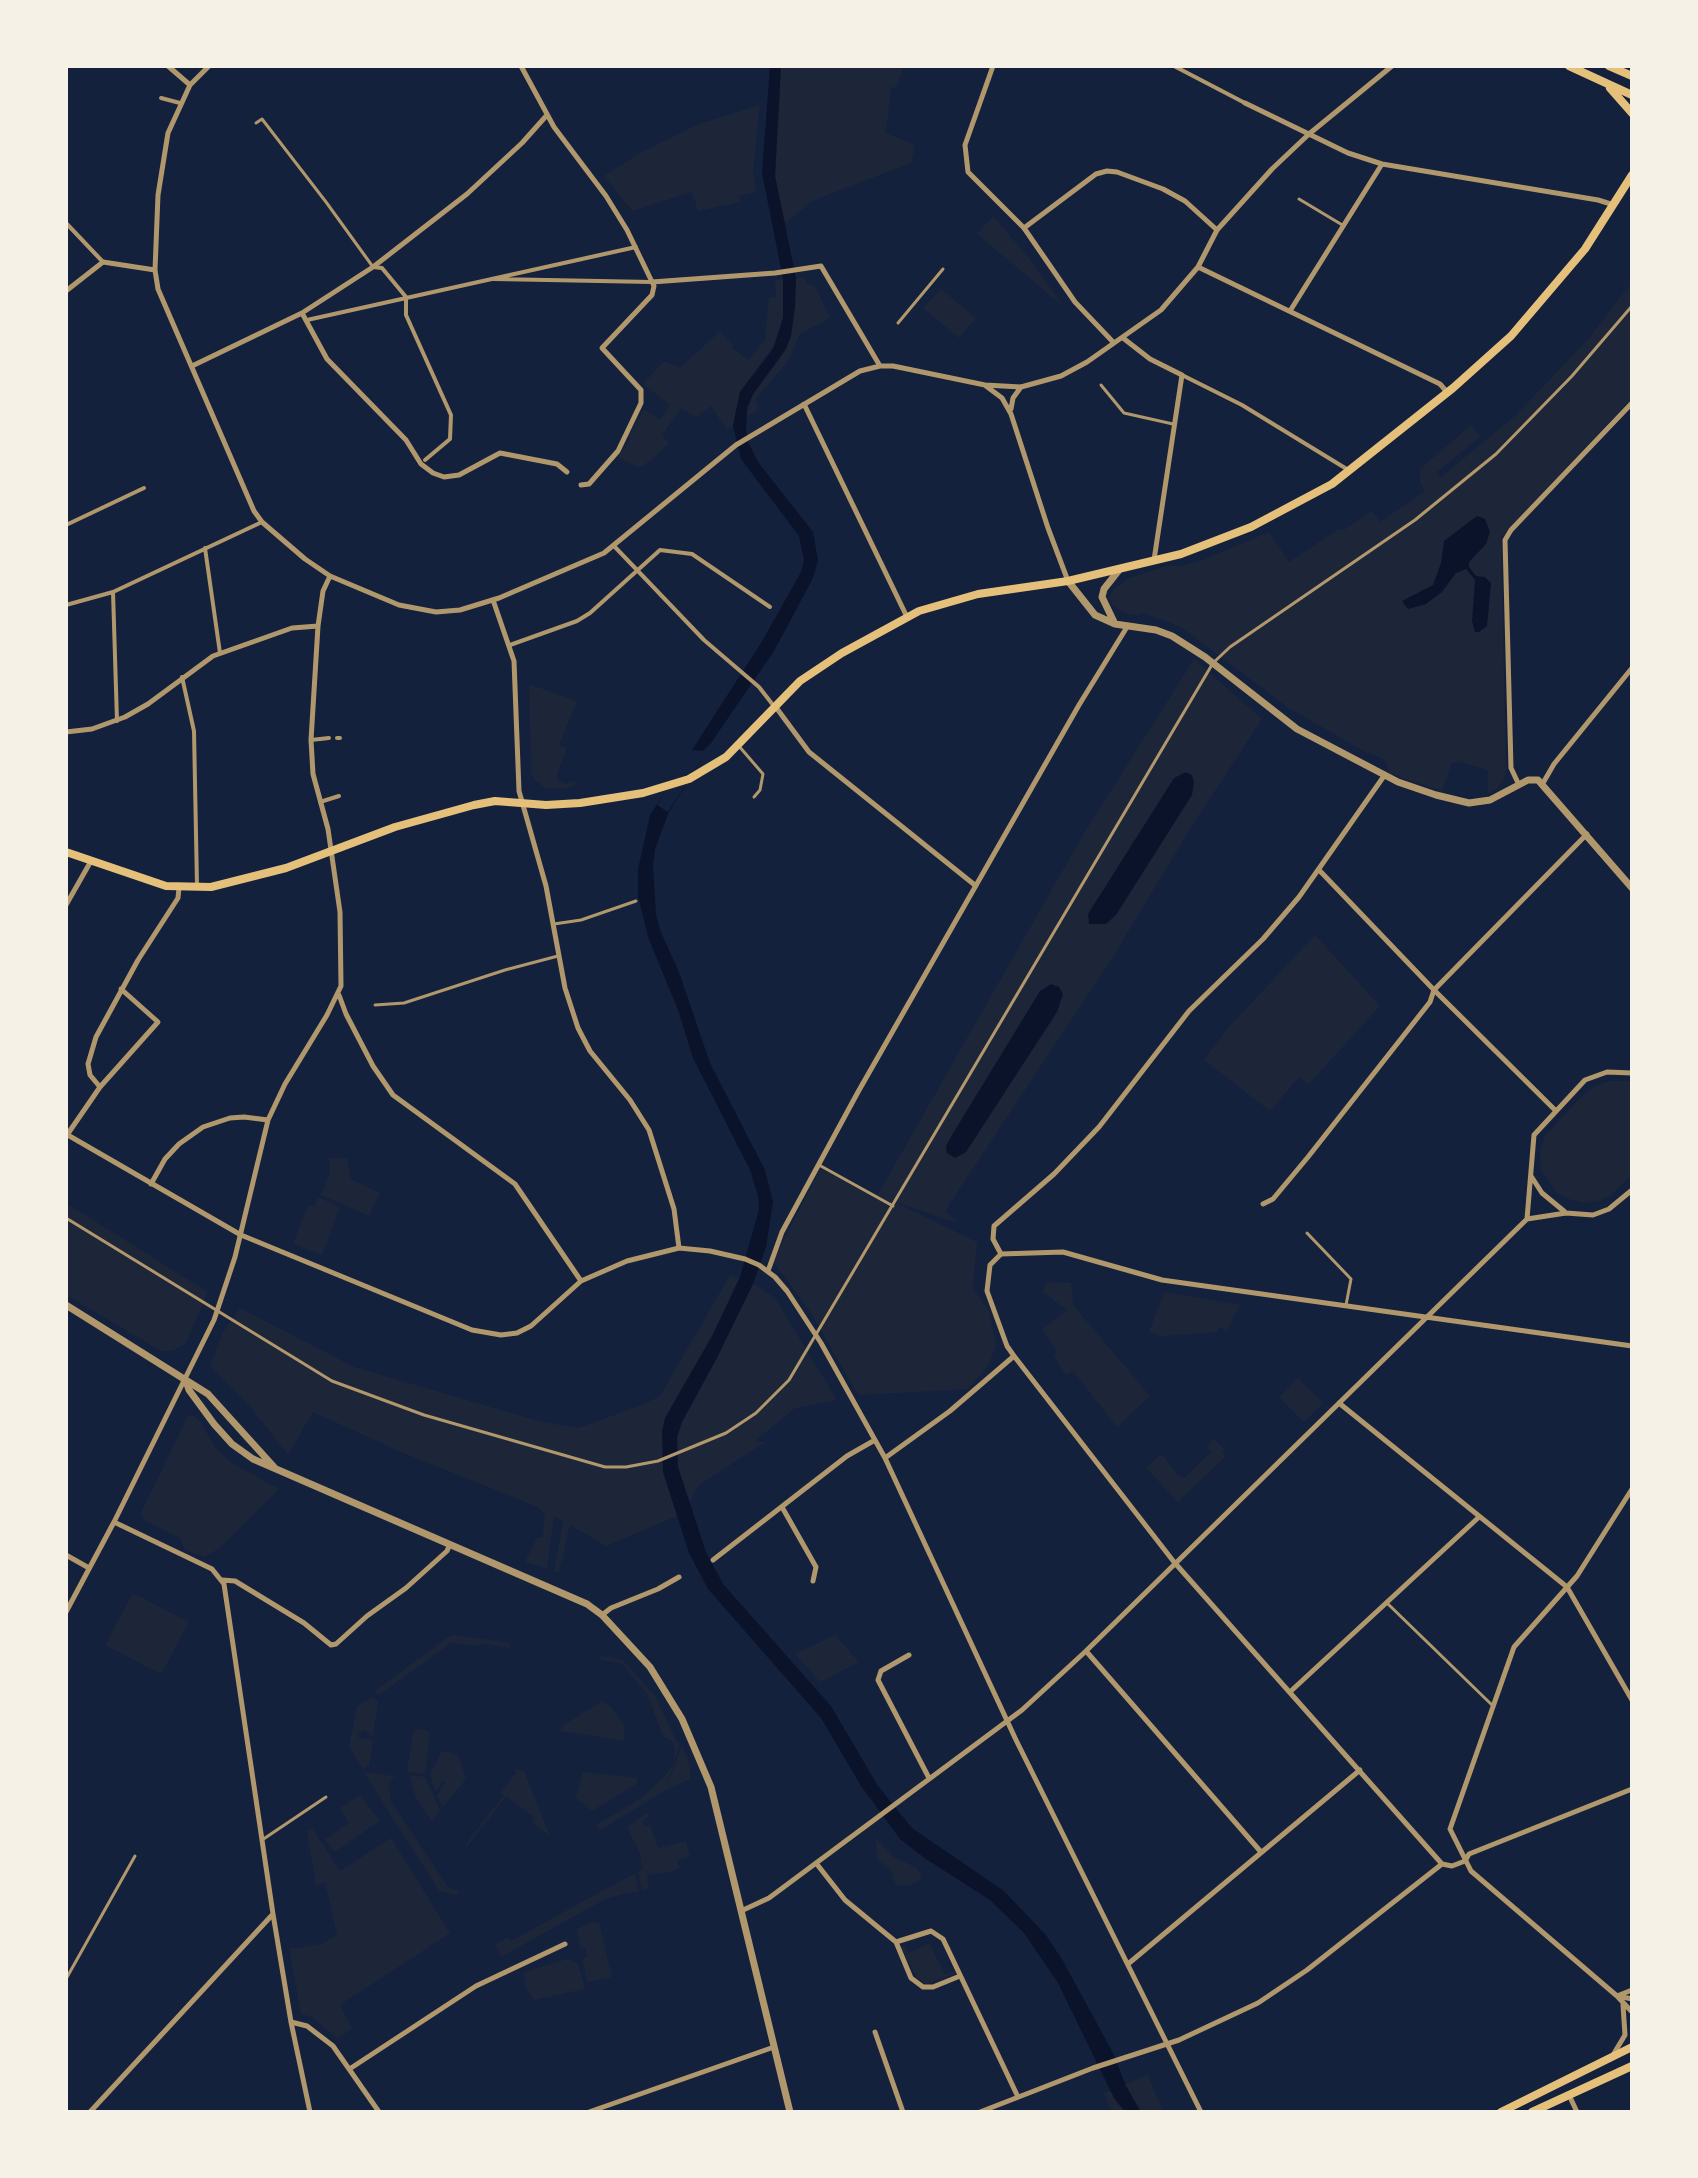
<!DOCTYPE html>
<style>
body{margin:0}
#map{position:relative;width:1698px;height:2178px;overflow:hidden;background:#14213d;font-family:Literata,serif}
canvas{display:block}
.frame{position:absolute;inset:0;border:68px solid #f6f1e7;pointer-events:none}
</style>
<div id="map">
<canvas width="1698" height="2178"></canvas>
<div class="frame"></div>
</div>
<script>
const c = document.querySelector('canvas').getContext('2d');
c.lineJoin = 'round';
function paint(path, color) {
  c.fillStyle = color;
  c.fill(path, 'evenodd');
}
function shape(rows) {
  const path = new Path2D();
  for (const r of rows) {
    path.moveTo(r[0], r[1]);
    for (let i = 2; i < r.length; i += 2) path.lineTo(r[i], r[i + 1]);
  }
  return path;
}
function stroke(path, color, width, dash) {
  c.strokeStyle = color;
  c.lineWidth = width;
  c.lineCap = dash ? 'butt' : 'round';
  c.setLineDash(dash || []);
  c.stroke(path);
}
paint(shape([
 [781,66,904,66,896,88,891,87,886,133,915,145,911,163,812,201,785,224,775,176],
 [760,105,753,173,756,192,739,196,740,202,698,211,692,192,632,211,604,176,638,154,699,124],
 [993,216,1029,258,1064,307,977,234],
 [796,278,804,278,807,284,815,286,830,318,800,334,788,361,756,399,759,409,746,417,753,394,779,360,791,336],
 [783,279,783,318,778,339,740,392,733,426,727,430,711,406,696,418,681,408,662,435,669,443,653,459,639,468,618,457,630,439,629,435,644,409,660,420,670,405,643,384,664,361,680,368,720,331,733,345,732,348,748,360,765,340,769,298,776,297,775,280],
 [1632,282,1632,398,1501,537,1506,771,1504,780,1496,789,1488,794,1488,770,1459,762,1452,763,1442,791,1389,773,1386,762,1380,757,1367,753,1287,707,1181,627,1143,613,1138,615,1125,613,1112,605,1109,598,1114,589,1129,578,1166,566,1182,566,1203,560,1269,532,1289,562,1337,530,1344,530,1372,511,1380,522,1425,491,1420,483,1420,469,1471,425,1480,437,1437,472,1441,477,1516,415,1590,337],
 [941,289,976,318,959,338,923,308],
 [1194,659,1262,719,1195,821,1109,963,945,1211,957,1223,890,1200,977,1242,973,1288,989,1311,996,1345,988,1366,968,1389,858,1395,811,1313,773,1261,820,1169,878,1194,1083,835],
 [529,684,577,701,559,745,567,748,557,774,559,781,565,784,572,781,577,783,568,788,547,789,535,780,531,773],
 [1315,935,1380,1006,1308,1085,1299,1077,1270,1111,1204,1060,1228,1028],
 [1609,1081,1632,1081,1632,1175,1611,1195,1599,1201,1586,1203,1569,1199,1557,1193,1541,1170,1540,1150,1545,1136,1580,1098,1595,1086],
 [329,1158,347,1158,351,1179,380,1193,369,1216,321,1195,330,1173],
 [318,1197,340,1207,322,1255,293,1244,308,1205,314,1207],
 [66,1203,208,1292,186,1343,173,1351,161,1351,66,1295],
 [730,1275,757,1286,775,1298,837,1400,795,1408,755,1441,765,1442,698,1486,684,1513,606,1546,570,1525,559,1572,554,1572,563,1521,554,1516,547,1568,525,1562,537,1538,543,1537,545,1515,538,1507,401,1452,313,1412,288,1455,250,1406,210,1366,223,1332,240,1308,354,1367,542,1422,578,1428,642,1405,660,1396],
 [1046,1282,1071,1283,1073,1305,1150,1396,1117,1427,1073,1371,1066,1375,1054,1357,1057,1351,1042,1329,1067,1310,1043,1292],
 [1164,1292,1240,1305,1226,1332,1224,1328,1218,1328,1217,1332,1161,1336,1149,1332],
 [1298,1378,1323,1403,1304,1422,1279,1397],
 [188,1416,194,1416,201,1423,215,1447,232,1463,279,1489,220,1548,204,1557,185,1550,180,1538,144,1520,141,1513],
 [1214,1439,1224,1449,1222,1452,1226,1456,1178,1502,1146,1468,1161,1454,1179,1476,1184,1478,1211,1452,1207,1446],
 [133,1593,189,1622,161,1674,105,1645],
 [451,1635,451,1637,453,1635,511,1643,510,1648,481,1643,480,1646,451,1643,379,1695,375,1691],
 [835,1635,859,1662,820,1682,795,1654],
 [601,1656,622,1659,655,1696,679,1746,666,1789,682,1745,690,1766,690,1779,666,1790,599,1831,596,1825,640,1799,663,1778,673,1764,675,1750,673,1742,663,1736,647,1694,621,1663,600,1660],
 [371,1697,378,1701,373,1737,365,1730,359,1733,358,1736,360,1739,368,1738,373,1741,369,1766,363,1769,349,1747,357,1707],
 [602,1701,609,1705,624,1724,624,1741,561,1731,561,1727],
 [425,1729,430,1733,425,1774,407,1772,413,1731],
 [442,1751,453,1753,459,1757,466,1779,443,1807,437,1796,445,1783,442,1781,436,1792,430,1775],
 [515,1769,524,1771,550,1836,532,1823,535,1818,506,1796,467,1847,465,1845,504,1795,501,1792,516,1773],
 [369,1772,398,1777,392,1778,389,1787,391,1802,447,1886,450,1889,459,1891,458,1895,439,1891,365,1774],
 [583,1772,636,1778,638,1783,592,1811,576,1798],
 [409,1775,425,1777,440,1810,432,1821,416,1798],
 [360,1795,380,1821,336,1851,333,1850,325,1839,349,1823,340,1808],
 [647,1813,649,1817,642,1821,645,1827,650,1824,658,1848,686,1841,690,1857,677,1860,679,1868,674,1871,647,1875,649,1888,642,1890,638,1871,642,1869,640,1853,627,1827],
 [312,1828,340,1871,391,1838,450,1933,340,2005,352,2028,338,2039,312,2017,301,2014,289,1949,323,1944,337,1934,325,1882,316,1886,307,1831],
 [876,1839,894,1857,917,1868,922,1878,909,1886,897,1885,893,1879,892,1872,877,1859],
 [635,1873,639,1891,607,1898,501,1957,495,1945,508,1937,511,1941],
 [593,1922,599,1923,612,1977,587,1982,582,1959,587,1957,585,1948,581,1949,577,1929],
 [929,1943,945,1974,953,1971,955,1974,927,1984,917,1978,901,1947,905,1945,909,1953],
 [567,1959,578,1963,585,1989,534,2000,526,1988,523,1973],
 [1148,2075,1163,2112,1111,2112,1104,2093]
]), '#1d2539');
paint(shape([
 [770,66,781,66,775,176,796,278,795,307,791,336,786,349,753,394,747,408,746,429,748,442,758,462,813,532,818,560,813,578,774,651,713,740,669,812,655,849,653,866,656,914,660,930,679,972,710,1063,765,1170,773,1202,766,1247,753,1284,717,1358,682,1422,677,1437,678,1467,706,1552,723,1584,831,1706,878,1786,912,1828,1004,1891,1046,1935,1063,1961,1113,2053,1126,2086,1141,2112,1125,2112,1114,2098,1058,1983,1024,1933,990,1900,926,1859,900,1839,861,1786,821,1718,708,1589,689,1553,663,1472,662,1431,665,1418,712,1336,740,1277,759,1209,758,1196,750,1170,693,1058,678,1010,648,937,638,896,638,869,650,815,761,643,801,572,804,560,799,536,741,459,733,426,740,392,773,349,783,318,783,279,762,173],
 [1477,516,1485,519,1490,532,1486,544,1469,562,1469,567,1476,576,1485,577,1491,583,1487,626,1479,632,1475,632,1472,621,1475,580,1466,569,1456,573,1442,592,1426,604,1408,609,1402,601,1433,585,1441,563,1444,541],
 [1186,772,1192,775,1194,782,1192,795,1116,915,1106,924,1089,924,1088,914,1174,778],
 [1051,984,1059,987,1063,994,1057,1012,966,1152,955,1158,947,1153,946,1146,952,1135,1040,991]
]), '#0b132b');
paint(shape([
 [713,741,668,812,657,805,691,750,703,751]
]), '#14213d');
stroke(shape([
 [256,123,262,119,326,202,373,267],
 [1299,199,1344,226],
 [898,323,943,269],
 [1101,385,1124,413,1173,424],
 [738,745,763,774,760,790,754,797],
 [554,924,581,920,636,901],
 [375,1005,404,1003,505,970,558,956],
 [819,1165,893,1206],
 [66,1218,332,1381,424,1415,605,1467,626,1467,658,1461,726,1433,756,1413,789,1380,1213,663,1230,647,1415,520,1496,454,1572,376,1632,306],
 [1307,1233,1351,1279,1346,1305],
 [1388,1604,1492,1705],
 [262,1840,326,1797],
 [66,1979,135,1856]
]), '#b1986c', 3);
stroke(shape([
 [1174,66,1245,103],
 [161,98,180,103],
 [66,223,103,262],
 [373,267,382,268,406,297,406,315,451,415,450,439,425,460],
 [494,279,652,282],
 [307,320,636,247],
 [1182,375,1242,405,1350,471],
 [66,525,144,488],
 [614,546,704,640,759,687,773,705],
 [205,548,220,653],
 [113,592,117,721],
 [66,605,113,592,262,522],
 [510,645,577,621,590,613,660,550,692,554,770,607],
 [182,677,194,731,197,886],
 [337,738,340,738],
 [311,740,329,738],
 [320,802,339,796]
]), '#b1986c', 4);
stroke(shape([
 [168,66,190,85],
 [209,66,190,85,168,133,158,195,155,270,158,289,254,511,262,522,305,559,330,576,399,605,436,612,460,610,499,598,604,553,736,445,860,371,880,366,893,366,985,385,1021,387,1061,376,1087,362,1161,310,1198,267,1217,230,1272,169,1309,134,1392,66],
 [521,66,554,127,606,196,627,230,654,286,652,295,602,348,641,390,641,403,618,451,589,484,581,485],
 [993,66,965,145,968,172,1024,228,1075,302,1114,343],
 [1245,103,1348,153,1382,164,1598,200,1614,205],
 [1024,228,1096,174,1107,171,1117,172,1163,189,1185,201,1217,230],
 [1198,267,1440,384,1447,392],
 [652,282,775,273,821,266,880,366],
 [66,291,103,262,155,270],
 [1290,311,1382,164],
 [302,313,327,359,406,440,421,464,433,473,444,477,459,475,500,453,557,464,567,472],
 [1123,338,1150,359,1182,375,1154,560],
 [192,366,302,313,373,267,467,194,522,143,547,115],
 [986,386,1002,398,1011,414,1048,528,1068,581],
 [804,404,907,617],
 [1011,409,1013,398,1021,387],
 [493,600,514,661,519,791,546,886,565,988,578,1028,590,1051,630,1100,649,1130,674,1209,679,1248],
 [775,706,809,752,976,886],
 [66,732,92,729,125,717,148,704,213,656,292,628,318,626],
 [1543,783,1554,764,1632,668],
 [1519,785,1511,768,1505,540,1511,530,1632,403],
 [1320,871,1434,990,1555,1110],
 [66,905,91,861],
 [339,995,346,1014,373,1066,393,1095,515,1184,581,1281],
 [100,1087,158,1022,121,989],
 [66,1134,241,1235,472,1330,501,1335,517,1333,531,1326,581,1281,627,1261,679,1248,710,1251,745,1259,759,1265,775,1277,787,1291,821,1343,885,1458,1016,1740,1201,2112],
 [67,1135,100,1087,90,1075,88,1064,96,1037,138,960,178,898,179,888],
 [1531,1176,1542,1193,1565,1212],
 [151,1184,165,1159,179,1144,203,1127,230,1118,244,1117,268,1120],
 [1263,1204,1273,1199,1308,1157,1430,1002,1434,990,1587,834],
 [1527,1219,1534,1135,1585,1080,1607,1072,1632,1073],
 [1001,1254,1063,1252,1162,1280,1632,1346],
 [1001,1254,993,1239,994,1226,1054,1174,1099,1127,1189,1011,1263,939,1299,897,1384,776],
 [768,1271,782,1232,858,1092,1079,705,1127,627],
 [1014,1356,1174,1562,1442,1864],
 [1339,1403,1567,1587,1632,1700],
 [885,1458,950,1411,1014,1356,1007,1346,987,1291,990,1265,1001,1254],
 [1632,1489,1577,1576,1514,1647,1450,1829,1471,1871,1617,1996,1632,2012],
 [782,1507,816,1567,813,1581],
 [114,1522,212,1569,224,1584,273,1914,291,2022,310,2112],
 [66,1555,89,1568],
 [713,1560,847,1456,875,1440],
 [222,1580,235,1581,304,1623,331,1645,336,1644,367,1616,406,1588,447,1551,450,1544],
 [66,1612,114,1522,214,1320,235,1257,268,1120,285,1084,327,1015,341,986,340,912,328,829,313,774,311,740,318,626,323,591,330,576],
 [602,1615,611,1608,658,1589,679,1577],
 [1086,1651,1261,1852],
 [909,1655,881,1671,878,1680,929,1778],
 [1291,1691,1479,1517],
 [816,1863,845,1900,896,1942,931,1931,943,1939,1018,2097],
 [741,1911,769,1898,1022,1710,1086,1651,1527,1219,1566,1213,1593,1215,1609,1209,1632,1190],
 [896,1942,911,1978,923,1987,933,1987,960,1976],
 [1128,1964,1360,1770],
 [1617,1996,1632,1990],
 [1618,1996,1632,1999],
 [291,2022,307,2026,333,2046,379,2112],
 [875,2032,903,2112],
 [1613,2055,1625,2035,1623,2005],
 [351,2068,476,1986,565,1944],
 [1569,2095,1577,2112],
 [90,2112,273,1914],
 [589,2112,774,2047],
 [980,2112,1093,2068,1179,2040,1258,2003,1307,1970,1442,1864,1452,1866,1465,1861,1469,1854,1632,1789]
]), '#b1986c', 5);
stroke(shape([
 [1068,581,1095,615,1115,624,1156,630,1172,636,1205,657,1297,729,1398,782,1436,795,1469,803,1490,800,1528,780,1538,780,1632,888],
 [1114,622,1102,597,1104,589,1119,570],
 [66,1305,208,1394,274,1467],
 [186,1381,189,1390,214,1424,232,1444,253,1459,587,1604,602,1615,650,1667,682,1719,711,1787,790,2112]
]), '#b1986c', 7);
stroke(shape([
 [1569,66,1632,95],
 [1609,66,1632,76],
 [1610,88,1632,113],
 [66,852,166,886,211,887,286,868,395,827,474,805,495,801,546,805,580,803,643,793,689,779,726,757,800,681,842,653,919,611,978,594,1068,581,1181,554,1251,527,1332,484,1453,388,1511,336,1585,249,1632,175],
 [1501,2112,1632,2047],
 [1532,2112,1632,2066]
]), '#e5c07b', 8);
</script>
